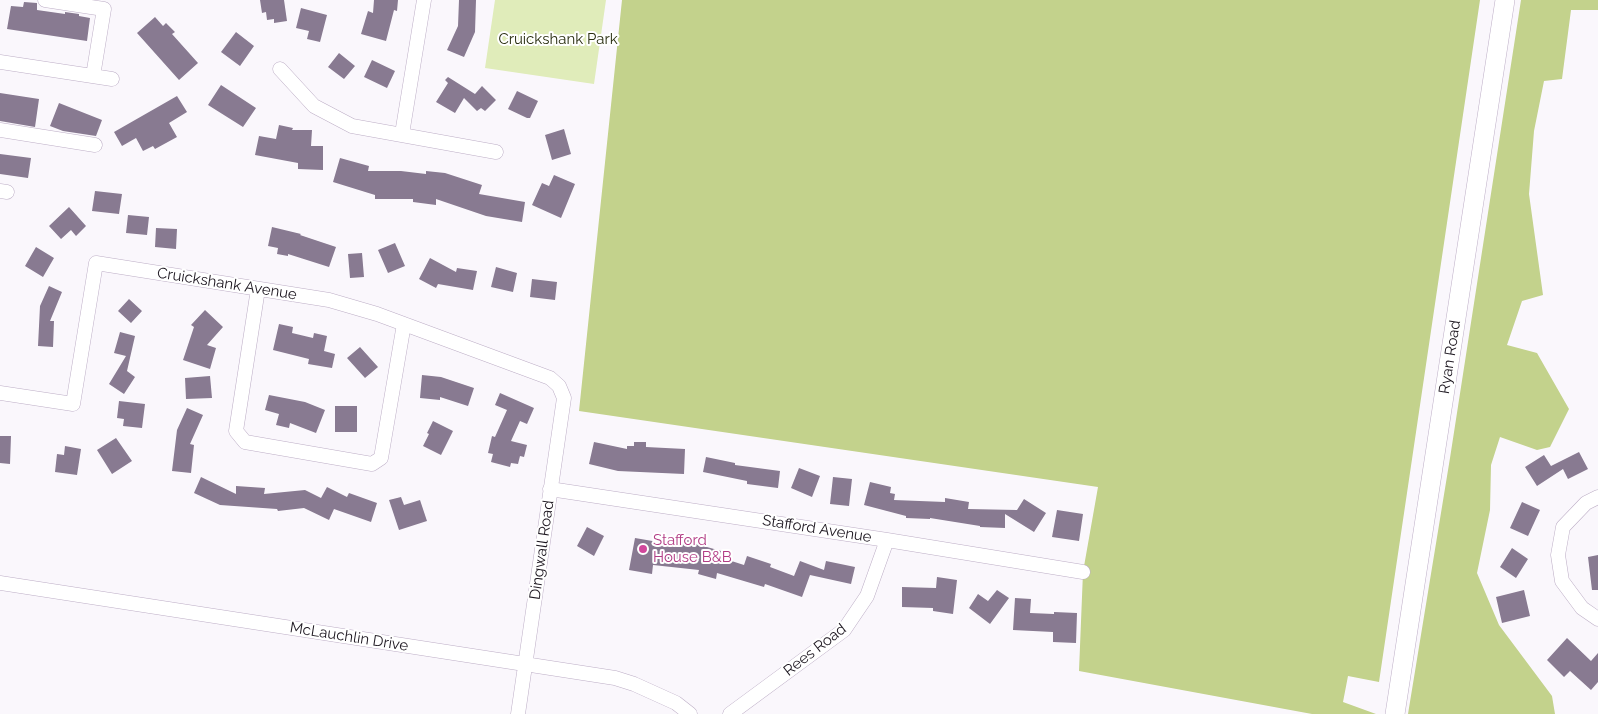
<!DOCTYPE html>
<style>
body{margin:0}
canvas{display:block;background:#faf7fc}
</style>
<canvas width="1598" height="714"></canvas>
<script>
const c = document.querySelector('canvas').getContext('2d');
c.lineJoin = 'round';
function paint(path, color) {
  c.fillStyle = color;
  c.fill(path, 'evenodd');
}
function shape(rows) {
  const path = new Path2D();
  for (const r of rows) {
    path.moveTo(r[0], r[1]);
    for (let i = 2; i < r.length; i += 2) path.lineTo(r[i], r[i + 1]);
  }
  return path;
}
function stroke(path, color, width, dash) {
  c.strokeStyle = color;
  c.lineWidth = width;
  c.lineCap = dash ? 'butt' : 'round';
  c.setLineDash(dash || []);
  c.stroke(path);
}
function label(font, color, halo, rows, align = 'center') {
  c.font = font + ' Raleway,sans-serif';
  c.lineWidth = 4;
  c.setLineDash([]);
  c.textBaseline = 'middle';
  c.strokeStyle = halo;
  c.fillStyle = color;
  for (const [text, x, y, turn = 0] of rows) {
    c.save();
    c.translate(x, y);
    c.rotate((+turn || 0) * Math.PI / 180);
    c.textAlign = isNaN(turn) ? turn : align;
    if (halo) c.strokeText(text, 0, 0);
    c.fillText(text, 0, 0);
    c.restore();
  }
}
paint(shape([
 [495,0,606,0,594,84,485,68]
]), '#e0ecba');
paint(shape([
 [622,0,1480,0,1379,682,1348,676,1343,702,1376,714,1312,714,1079,671,1083,572,1098,487,579,411],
 [1521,0,1598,0,1598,10,1571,10,1562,79,1544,81,1534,131,1529,194,1543,295,1522,301,1507,345,1537,353,1569,409,1550,447,1537,450,1500,437,1491,465,1490,510,1477,573,1499,625,1552,696,1555,714,1408,714,1450,458]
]), '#c3d28c');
paint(shape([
 [260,0,284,0,287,21,274,23,274,19,267,20,266,12,262,13],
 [374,0,398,0,397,11,394,10,386,41,361,34,368,11,373,13],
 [459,0,476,0,475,32,464,57,447,50,458,26],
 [24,2,37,3,37,10,65,14,65,12,79,14,79,16,90,18,87,41,7,29,11,6,23,7],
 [301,8,327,15,320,42,307,39,309,31,296,28],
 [155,17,163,26,166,23,175,32,172,34,198,63,179,80,137,33],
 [236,32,254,46,240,66,221,52],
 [339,53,355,66,344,79,328,67],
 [372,60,395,71,387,88,364,77],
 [448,77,475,94,482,86,496,100,485,111,481,108,477,111,464,98,455,113,436,102,448,83,445,80],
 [221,85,256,108,243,127,208,105],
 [517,91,538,101,530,118,527,118,508,109],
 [0,93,39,99,35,127,0,121],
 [177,96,187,112,169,123,177,137,155,149,153,146,143,151,136,138,122,146,114,132],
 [59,103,102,120,96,136,63,131,50,126],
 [279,125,293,128,292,130,312,130,311,146,323,146,323,170,298,169,298,163,255,155,259,136,276,139],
 [564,129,571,154,552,160,545,135],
 [0,154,31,158,28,178,0,174],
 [340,158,369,166,368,171,401,171,426,174,426,171,445,173,482,185,479,194,525,202,522,222,486,216,436,199,436,205,413,202,413,199,375,199,375,195,333,182],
 [554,175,575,184,561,218,532,205,542,183,549,186],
 [95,191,122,194,119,214,92,211],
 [69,207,86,226,76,236,71,230,61,239,49,226],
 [128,215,149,217,147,235,126,233],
 [272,227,301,234,300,235,336,247,329,267,288,254,288,256,277,254,278,248,268,246],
 [156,228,177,229,176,249,155,247],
 [395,243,405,266,388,273,378,250],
 [36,247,54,258,43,277,25,266],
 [362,253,364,277,350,278,348,254],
 [430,258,456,272,457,268,477,271,473,290,438,284,436,288,419,279],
 [496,267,517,273,513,292,491,287],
 [532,279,557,282,555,300,530,297],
 [49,286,62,292,50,321,54,321,53,347,38,346,40,306],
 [129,299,142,311,131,323,118,311],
 [205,310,223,327,207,345,216,348,210,369,183,360,194,327,191,325],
 [279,324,293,327,292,333,313,338,314,333,327,336,324,351,335,354,332,368,308,364,309,359,273,350],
 [120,332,135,336,127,371,135,377,124,394,109,384,126,356,114,353],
 [360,347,378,367,365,378,347,358],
 [422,375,441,377,474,388,468,406,440,397,440,400,420,398],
 [210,376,212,398,186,399,185,378],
 [500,393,534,408,527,424,520,421,511,441,527,445,524,457,520,456,518,464,511,463,510,467,491,462,493,454,488,453,492,436,495,437,507,410,495,405],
 [269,395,305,402,325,410,316,433,290,423,289,428,276,425,279,414,265,410],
 [119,401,145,404,142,428,123,426,124,419,117,418],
 [335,406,357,406,357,432,335,432],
 [187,408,203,415,190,444,194,445,191,473,172,471,177,430],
 [433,421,453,431,441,455,423,446,429,434,427,433],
 [0,436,11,436,10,464,0,463],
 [116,438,132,461,112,474,97,450],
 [594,442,627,449,627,446,634,446,634,442,646,442,646,447,685,449,684,474,618,471,589,464],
 [65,446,81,449,77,475,55,472,57,454,64,455],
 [1579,452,1588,469,1568,479,1563,469,1537,486,1525,467,1544,455,1551,466],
 [706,457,735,463,735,465,780,471,778,488,747,484,747,481,703,472],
 [799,468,820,476,812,497,791,488],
 [201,477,236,494,236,486,265,488,264,494,305,490,321,498,327,487,347,497,349,493,377,503,371,522,334,509,329,520,304,508,278,511,277,509,220,505,194,493],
 [833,477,852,479,849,506,830,504],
 [870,482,891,487,890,493,895,494,894,500,945,502,945,498,969,502,968,509,1017,510,1024,499,1046,513,1034,532,1005,514,1005,528,980,527,980,526,930,518,930,519,906,518,906,516,864,505],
 [401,497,404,505,420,500,427,521,399,530,389,500],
 [1522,502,1540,510,1528,536,1510,528],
 [1057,510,1083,514,1079,541,1052,537],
 [587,527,604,536,594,556,577,546],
 [635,538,664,543,680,544,681,538,693,540,693,543,721,551,719,557,744,565,747,556,771,564,770,567,794,576,800,561,824,570,826,561,855,567,851,584,810,575,802,597,765,584,764,587,717,573,716,579,698,574,699,570,653,565,652,574,629,570],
 [1512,548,1528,559,1516,578,1500,567],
 [1598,555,1598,590,1592,590,1588,557],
 [937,577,957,580,953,614,933,611,933,608,902,607,902,587,936,588],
 [997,590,1009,598,990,624,969,608,978,594,988,601],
 [1524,590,1530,616,1502,623,1496,597],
 [1015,598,1031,599,1030,613,1054,614,1054,612,1077,613,1076,643,1053,642,1053,632,1013,630],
 [1567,638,1591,661,1598,653,1598,682,1591,690,1570,671,1564,677,1547,660]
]), '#887a91');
const minor = shape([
 [45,0,104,9,93,76],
 [0,62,112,79],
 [280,69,314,106,352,126,496,152],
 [0,130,95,145],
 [402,134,424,0],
 [0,191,7,192],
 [258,289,236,431,245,442,372,464,381,458,404,324],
 [0,393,73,404,96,263,329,300,377,314,550,378,559,386,564,398,518,714],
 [550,489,887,540,1083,572],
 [1598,497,1586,503,1563,527,1558,555,1562,581,1582,608,1598,619],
 [0,583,615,678,634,684,676,703,690,714],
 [730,714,844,630,867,596,887,540]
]);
const major = shape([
 [1395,714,1505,0]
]);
stroke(minor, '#bdaec6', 15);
stroke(major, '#bdaec6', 20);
stroke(minor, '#fff', 14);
stroke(major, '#fff', 19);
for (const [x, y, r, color] of [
 [643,549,5,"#d1479c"]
]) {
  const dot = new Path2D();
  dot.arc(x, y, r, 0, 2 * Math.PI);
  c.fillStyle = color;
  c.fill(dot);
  stroke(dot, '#fff', 2);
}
label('15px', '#292e10', '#fff', [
 ["Cruickshank Park",558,39]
]);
label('15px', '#1c161f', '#fff', [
 ["Cruickshank Avenue",227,284,9],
 ["Ryan Road",1450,357,-81],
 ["Stafford Avenue",817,529,9],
 ["Dingwall Road",542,550,-82],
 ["McLauchlin Drive",349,637,9],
 ["Rees Road",815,650,-38]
]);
label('15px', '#b23c85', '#fff', [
 ["Stafford",653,540],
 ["House B&B",653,557]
], 'left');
</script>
